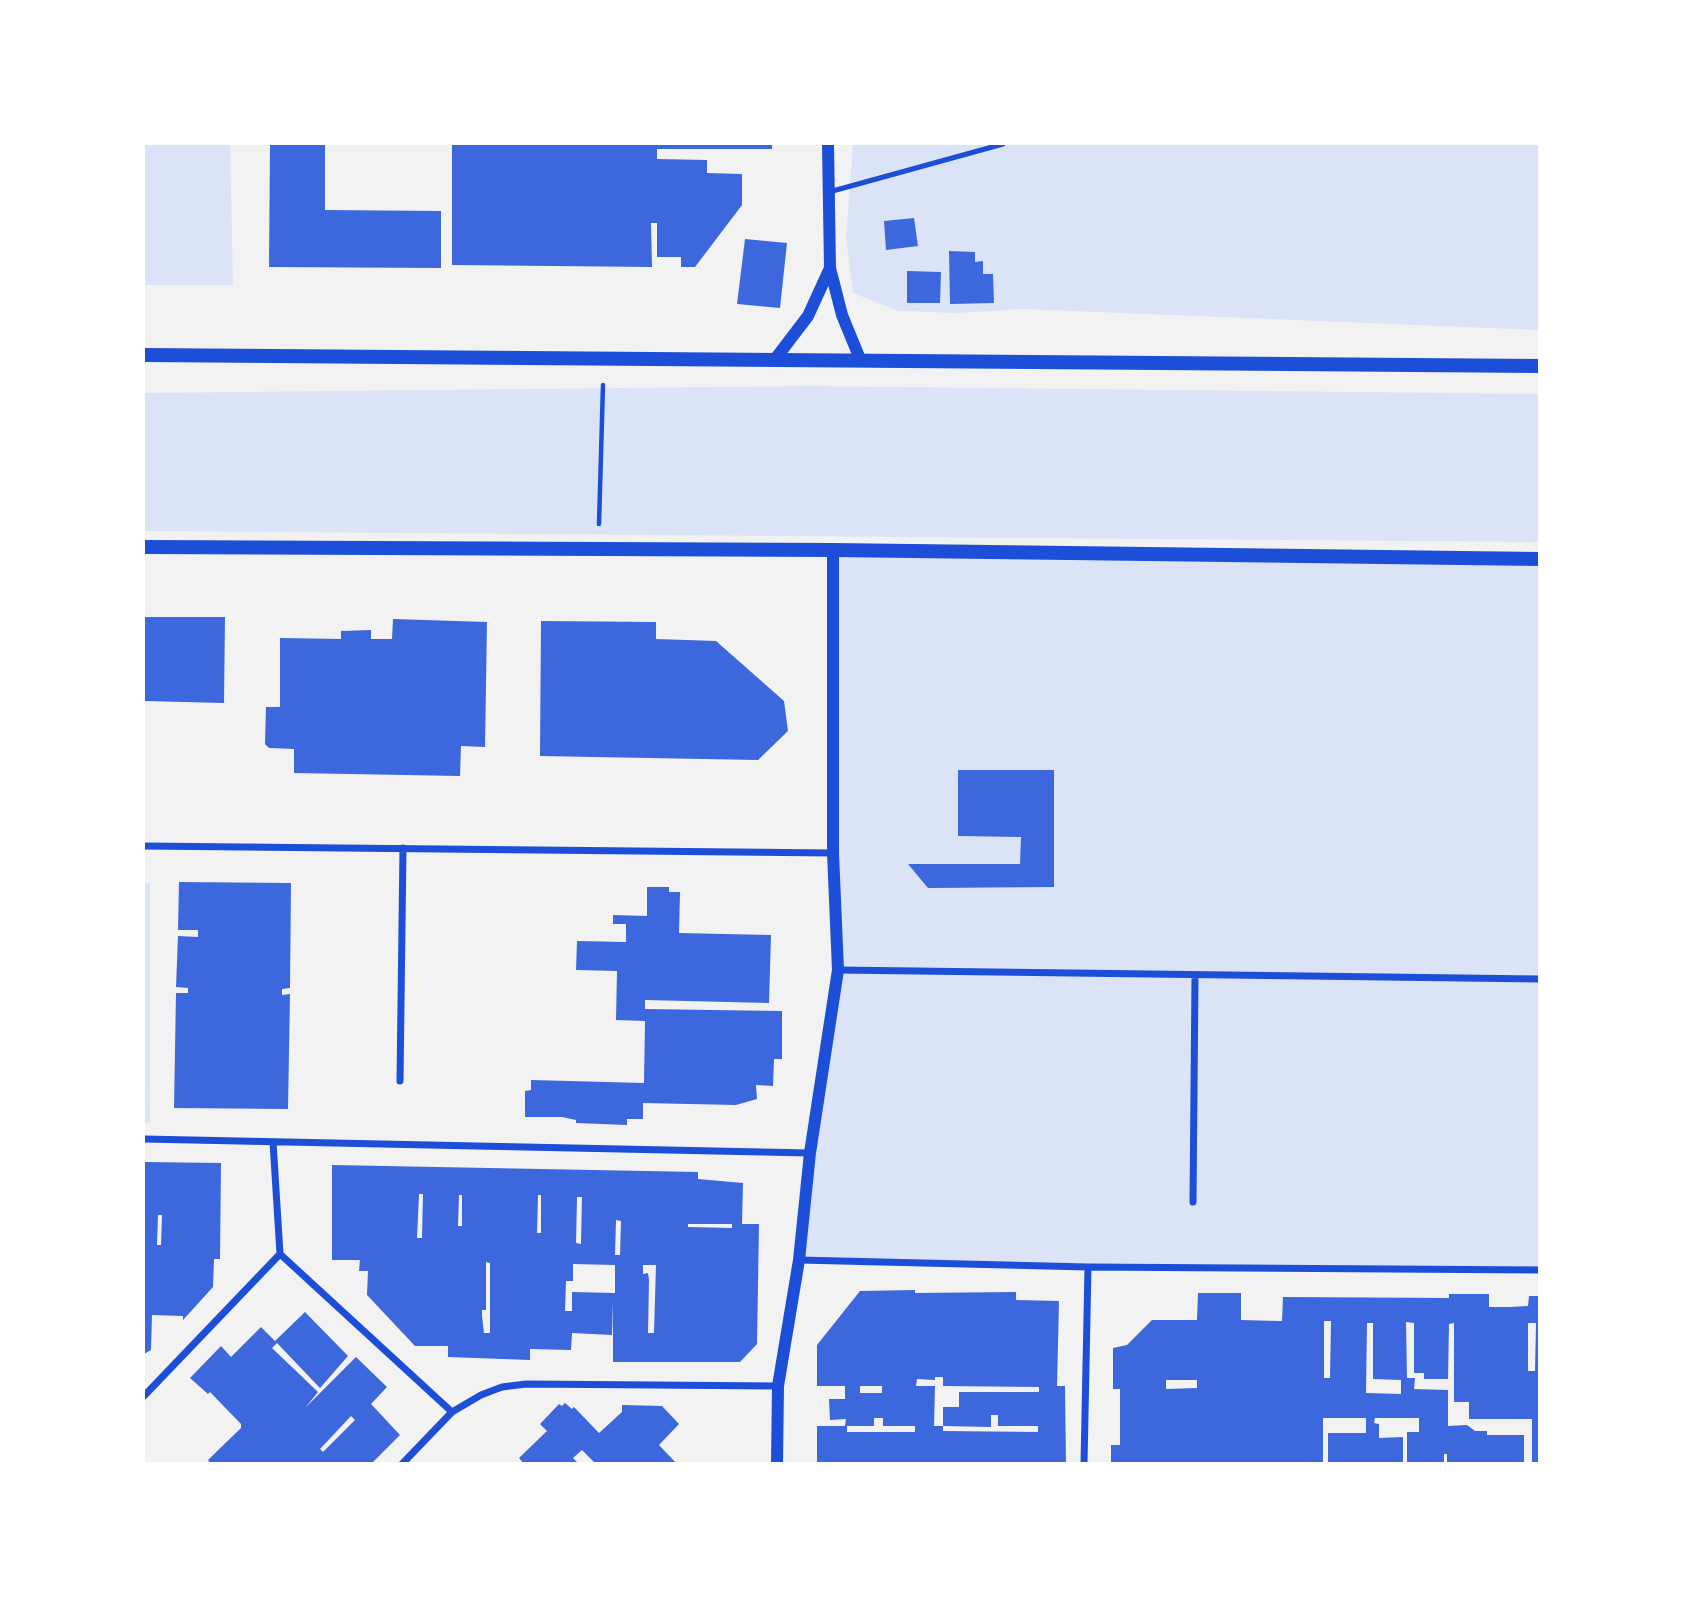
<!DOCTYPE html>
<style>
body{margin:0}
#map{position:relative;width:1683px;height:1607px;overflow:hidden;background:#f2f2f2;font-family:Roboto,sans-serif}
canvas{display:block}
.frame{position:absolute;inset:0;border:145px solid #fff;pointer-events:none}
</style>
<div id="map">
<canvas width="1683" height="1607"></canvas>
<div class="frame"></div>
</div>
<script>
const c = document.querySelector('canvas').getContext('2d');
c.lineJoin = 'round';
function paint(path, color) {
  c.fillStyle = color;
  c.fill(path, 'evenodd');
}
function shape(rows) {
  const path = new Path2D();
  for (const r of rows) {
    path.moveTo(r[0], r[1]);
    for (let i = 2; i < r.length; i += 2) path.lineTo(r[i], r[i + 1]);
  }
  return path;
}
function stroke(path, color, width, dash) {
  c.strokeStyle = color;
  c.lineWidth = width;
  c.lineCap = dash ? 'butt' : 'round';
  c.setLineDash(dash || []);
  c.stroke(path);
}
paint(shape([
 [144,144,230,144,233,285,144,285],
 [853,144,1539,144,1539,330,1024,309,957,313,898,311,853,293,846,237],
 [810,386,1539,394,1539,542,144,531,144,393],
 [833,550,1539,559,1539,1270,799,1260,838,970],
 [144,883,150,883,150,1123,144,1123]
]), '#dbe4f7');
paint(shape([
 [270,144,325,144,325,210,441,211,441,268,269,267],
 [452,144,772,144,772,149,657,149,657,159,707,160,707,173,742,174,742,205,695,267,681,267,681,257,657,257,657,223,651,223,652,267,452,265],
 [914,218,918,246,886,250,884,221],
 [745,239,787,243,780,308,737,304],
 [949,251,975,252,975,262,983,261,983,274,993,274,994,303,950,304],
 [907,271,941,272,940,303,907,303],
 [144,617,225,617,224,703,144,701],
 [393,619,487,622,485,747,461,746,460,776,294,773,294,749,269,748,265,744,266,707,280,707,280,638,341,639,341,631,371,630,371,639,392,639],
 [541,621,656,622,656,639,716,641,784,701,788,731,758,760,540,756],
 [958,770,1054,770,1054,887,928,888,908,864,1020,864,1021,837,958,836],
 [179,882,291,883,290,988,282,989,282,995,290,994,288,1109,174,1108,176,993,188,993,188,988,176,987,178,936,198,937,198,930,178,930],
 [647,887,669,887,669,892,680,892,679,933,771,935,769,1003,645,1000,645,1009,782,1011,782,1059,774,1059,773,1086,756,1085,757,1099,736,1105,643,1103,643,1119,627,1119,627,1125,576,1123,576,1120,562,1117,525,1117,525,1091,531,1090,531,1080,644,1083,645,1021,616,1020,617,971,576,970,577,941,626,942,626,924,613,924,613,915,647,916],
 [144,1162,221,1163,220,1259,214,1259,213,1287,183,1320,183,1316,152,1315,151,1350,144,1354],
 [158,1215,162,1215,161,1245,157,1245],
 [332,1165,698,1172,698,1179,743,1183,742,1224,759,1224,757,1344,740,1362,613,1362,613,1301,612,1335,572,1333,571,1350,530,1349,530,1360,448,1357,448,1346,415,1346,367,1295,368,1271,359,1271,360,1260,332,1260],
 [419,1194,423,1194,422,1238,417,1238],
 [459,1195,462,1195,462,1226,458,1226],
 [538,1195,541,1195,541,1233,537,1233],
 [577,1197,582,1197,581,1244,576,1243],
 [616,1220,621,1221,620,1255,615,1255],
 [688,1224,732,1224,732,1228,688,1227],
 [486,1262,490,1263,490,1333,484,1333,482,1316,482,1310,486,1310],
 [573,1264,615,1265,615,1293,572,1292,572,1311,565,1311,566,1281,573,1281],
 [643,1265,656,1265,654,1333,648,1333,649,1280,648,1273,643,1274],
 [915,1290,915,1293,1016,1292,1016,1300,1059,1301,1057,1386,1065,1386,1066,1464,817,1464,817,1426,847,1426,847,1432,915,1432,915,1426,883,1426,883,1418,874,1418,874,1426,845,1426,846,1419,830,1420,829,1399,845,1399,845,1386,817,1386,817,1345,860,1291],
 [935,1377,943,1377,943,1386,1039,1387,1039,1392,959,1392,959,1407,943,1407,943,1426,934,1426,935,1386,916,1386,917,1379,935,1380],
 [860,1386,882,1386,882,1393,860,1393],
 [991,1415,998,1415,998,1426,1038,1426,1038,1432,943,1431,943,1426,991,1427],
 [1198,1293,1241,1293,1241,1320,1278,1321,1282,1321,1283,1297,1449,1298,1449,1294,1489,1294,1489,1307,1509,1307,1528,1306,1529,1296,1540,1296,1540,1464,1532,1464,1532,1419,1469,1419,1469,1402,1454,1402,1454,1323,1449,1324,1448,1379,1424,1379,1424,1373,1414,1373,1414,1323,1406,1322,1407,1378,1415,1378,1414,1389,1448,1390,1448,1426,1467,1425,1475,1431,1487,1431,1487,1435,1524,1435,1524,1464,1447,1464,1447,1454,1444,1454,1444,1464,1407,1464,1407,1432,1419,1432,1419,1418,1375,1418,1374,1423,1379,1424,1379,1438,1403,1437,1403,1464,1328,1464,1328,1433,1366,1433,1366,1418,1323,1418,1323,1464,1111,1464,1111,1445,1120,1445,1120,1389,1113,1389,1113,1348,1127,1345,1152,1320,1197,1320],
 [1324,1321,1331,1321,1330,1378,1324,1378],
 [1367,1323,1373,1323,1373,1379,1401,1380,1401,1394,1366,1393],
 [1528,1323,1536,1323,1535,1371,1528,1371],
 [1166,1380,1197,1380,1197,1388,1166,1389],
 [305,1312,348,1356,320,1388,277,1343,272,1348,318,1392,305,1408,356,1357,387,1387,371,1404,400,1435,371,1464,211,1464,208,1460,241,1428,241,1424,210,1392,208,1394,190,1378,221,1346,231,1357,261,1327,275,1341],
 [351,1416,355,1420,323,1452,320,1449],
 [565,1403,572,1409,574,1407,599,1433,622,1412,622,1405,662,1406,679,1424,659,1445,677,1464,596,1464,582,1450,573,1458,579,1464,524,1464,519,1458,547,1431,540,1424,559,1404,562,1406]
]), '#3d67dc');
stroke(shape([
 [599,524,603,385]
]), '#1d4ed8', 4.5);
stroke(shape([
 [829,192,1003,144]
]), '#1d4ed8', 5);
stroke(shape([
 [144,846,833,853],
 [838,970,1540,979],
 [400,1081,403,848],
 [144,1139,810,1153],
 [1193,1202,1195,977],
 [280,1254,452,1412,481,1395,502,1387,526,1384,778,1386],
 [799,1260,1088,1267,1540,1270],
 [144,1396,280,1254,273,1142],
 [402,1464,452,1412],
 [1084,1464,1088,1267]
]), '#1d4ed8', 7);
stroke(shape([
 [828,144,830,268,842,315,860,359],
 [776,358,808,316,830,268],
 [777,1464,778,1386,799,1260,810,1153,838,970,833,853,833,550]
]), '#1d4ed8', 12);
stroke(shape([
 [144,355,1540,366],
 [144,547,833,550,1540,559]
]), '#1d4ed8', 14);
</script>
